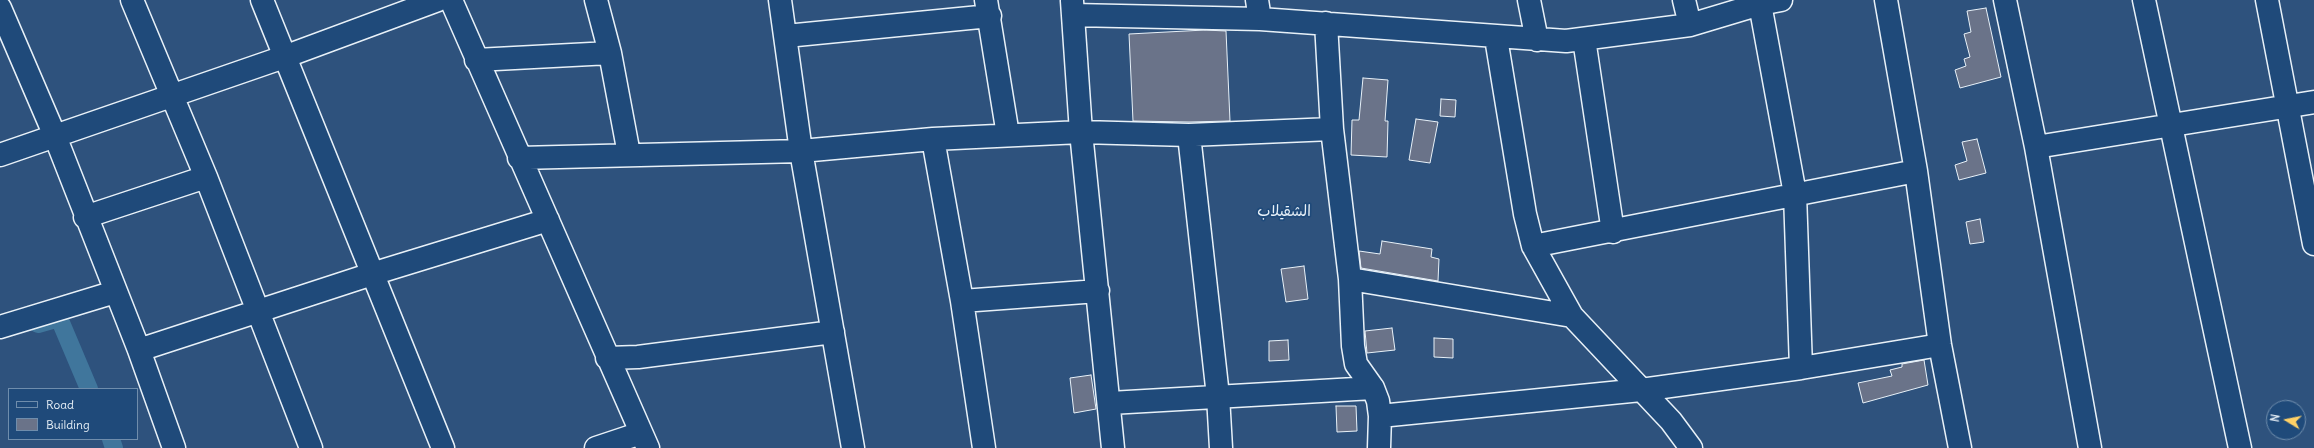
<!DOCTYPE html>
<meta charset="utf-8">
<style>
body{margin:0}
#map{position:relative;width:2314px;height:448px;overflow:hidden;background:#2e527d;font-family:Delius,sans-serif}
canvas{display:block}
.legend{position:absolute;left:8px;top:388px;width:130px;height:52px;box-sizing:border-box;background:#1f4a7a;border:1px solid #6f8dac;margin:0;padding:5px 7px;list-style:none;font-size:12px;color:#e8f1f8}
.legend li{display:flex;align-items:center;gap:8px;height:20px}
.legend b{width:20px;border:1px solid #6f8dac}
.north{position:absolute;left:2266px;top:400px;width:40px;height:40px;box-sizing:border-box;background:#1f4a7a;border:1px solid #6f8dac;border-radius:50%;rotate:280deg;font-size:11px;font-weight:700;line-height:16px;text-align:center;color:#e8f1f8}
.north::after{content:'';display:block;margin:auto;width:14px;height:18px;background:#ffd166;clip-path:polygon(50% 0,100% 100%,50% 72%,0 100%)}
</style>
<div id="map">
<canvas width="2314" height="448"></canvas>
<ul class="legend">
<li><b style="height:5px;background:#1f4a7a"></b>Road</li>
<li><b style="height:11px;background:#6a7389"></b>Building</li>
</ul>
<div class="north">N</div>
</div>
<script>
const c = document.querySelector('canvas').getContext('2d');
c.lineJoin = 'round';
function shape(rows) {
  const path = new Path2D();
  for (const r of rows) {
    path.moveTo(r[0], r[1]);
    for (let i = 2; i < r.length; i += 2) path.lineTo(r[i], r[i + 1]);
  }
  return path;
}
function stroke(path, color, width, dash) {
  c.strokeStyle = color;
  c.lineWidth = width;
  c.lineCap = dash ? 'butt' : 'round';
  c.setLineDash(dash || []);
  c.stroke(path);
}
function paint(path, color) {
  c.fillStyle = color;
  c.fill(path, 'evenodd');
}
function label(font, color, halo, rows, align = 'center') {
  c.font = font + ' Delius,"Playpen Sans Arabic",sans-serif';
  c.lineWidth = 3.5;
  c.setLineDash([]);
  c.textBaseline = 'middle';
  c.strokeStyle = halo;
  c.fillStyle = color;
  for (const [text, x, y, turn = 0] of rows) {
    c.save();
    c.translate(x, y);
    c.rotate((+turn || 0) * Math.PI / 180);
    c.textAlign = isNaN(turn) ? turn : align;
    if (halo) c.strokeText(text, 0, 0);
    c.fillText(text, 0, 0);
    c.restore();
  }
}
stroke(shape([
 [38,324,59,318,89,389],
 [111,439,114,448]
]), '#40769c', 18);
const building = shape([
 [1986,8,2001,77,1960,88,1955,70,1966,66,1964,59,1970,57,1964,34,1971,32,1967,11,1986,8],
 [1205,30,1226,31,1230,121,1189,122,1133,121,1129,34,1205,30],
 [1363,78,1388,80,1385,121,1388,121,1387,157,1351,155,1352,120,1359,120,1363,78],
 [1441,99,1456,100,1455,117,1440,116,1441,99],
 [1416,119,1438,122,1430,163,1409,160,1416,119],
 [1977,139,1986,173,1959,180,1955,165,1967,161,1962,142,1977,139],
 [1980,219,1984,242,1970,244,1966,222,1980,219],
 [1382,241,1432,249,1431,257,1439,259,1438,281,1361,268,1359,251,1380,254,1382,241],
 [1304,266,1308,299,1286,302,1281,269,1304,266],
 [1392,328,1395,350,1367,353,1365,331,1392,328],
 [1434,338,1453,339,1453,358,1434,357,1434,338],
 [1288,340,1289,360,1269,361,1269,341,1288,340],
 [1924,360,1928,385,1863,403,1858,383,1892,376,1890,370,1902,367,1902,364,1924,360],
 [1091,375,1096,409,1074,413,1070,378,1091,375],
 [1336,406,1356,406,1357,431,1337,432,1336,406]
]);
paint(building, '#6a7389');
stroke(building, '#e8f1f8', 1);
const minor = shape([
 [132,0,206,177,311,448],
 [262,0,443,448],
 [451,0,648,448],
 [596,0,610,53,629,154],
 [780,0,801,151,853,448],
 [986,0,1008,135],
 [1257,0,1260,19],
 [1529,0,1537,40],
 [1684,0,1690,25],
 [1886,0,1916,171,1940,345,1960,448],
 [2005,0,2036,147,2090,448],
 [2144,0,2240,448],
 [2267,0,2314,244],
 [1072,1,1081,132,1113,448],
 [1760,4,1795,194,1801,368],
 [0,8,55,136,139,350,174,448],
 [1073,15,1260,19,1566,41,1690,25,1760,4,1781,0],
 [1326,23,1332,129,1350,279,1353,346,1356,364,1373,388,1378,401,1380,416,1379,448],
 [786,36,990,16],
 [1496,38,1525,214,1533,246,1572,316,1671,421,1691,448],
 [1584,39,1613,232],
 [476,60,610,53],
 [1189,135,1218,396,1221,448],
 [933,139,962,301,984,448],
 [2036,147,2314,102],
 [0,155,284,57,438,0],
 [519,158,801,151,933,139,1081,132,1189,135,1332,129],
 [85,217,206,177],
 [1533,246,1916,171],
 [1350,279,1572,316],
 [962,301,1098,291],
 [0,327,115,292],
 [139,350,372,274,548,220],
 [607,358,638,357,833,332],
 [1110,403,1373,388],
 [1380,416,1641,390,1801,368,1940,345],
 [596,448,641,433]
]);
stroke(minor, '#e8f1f8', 25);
stroke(minor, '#1f4a7a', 22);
label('15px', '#e8f1f8', '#1f4a7a', [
 ["الشقيلاب",1284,212]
]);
</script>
